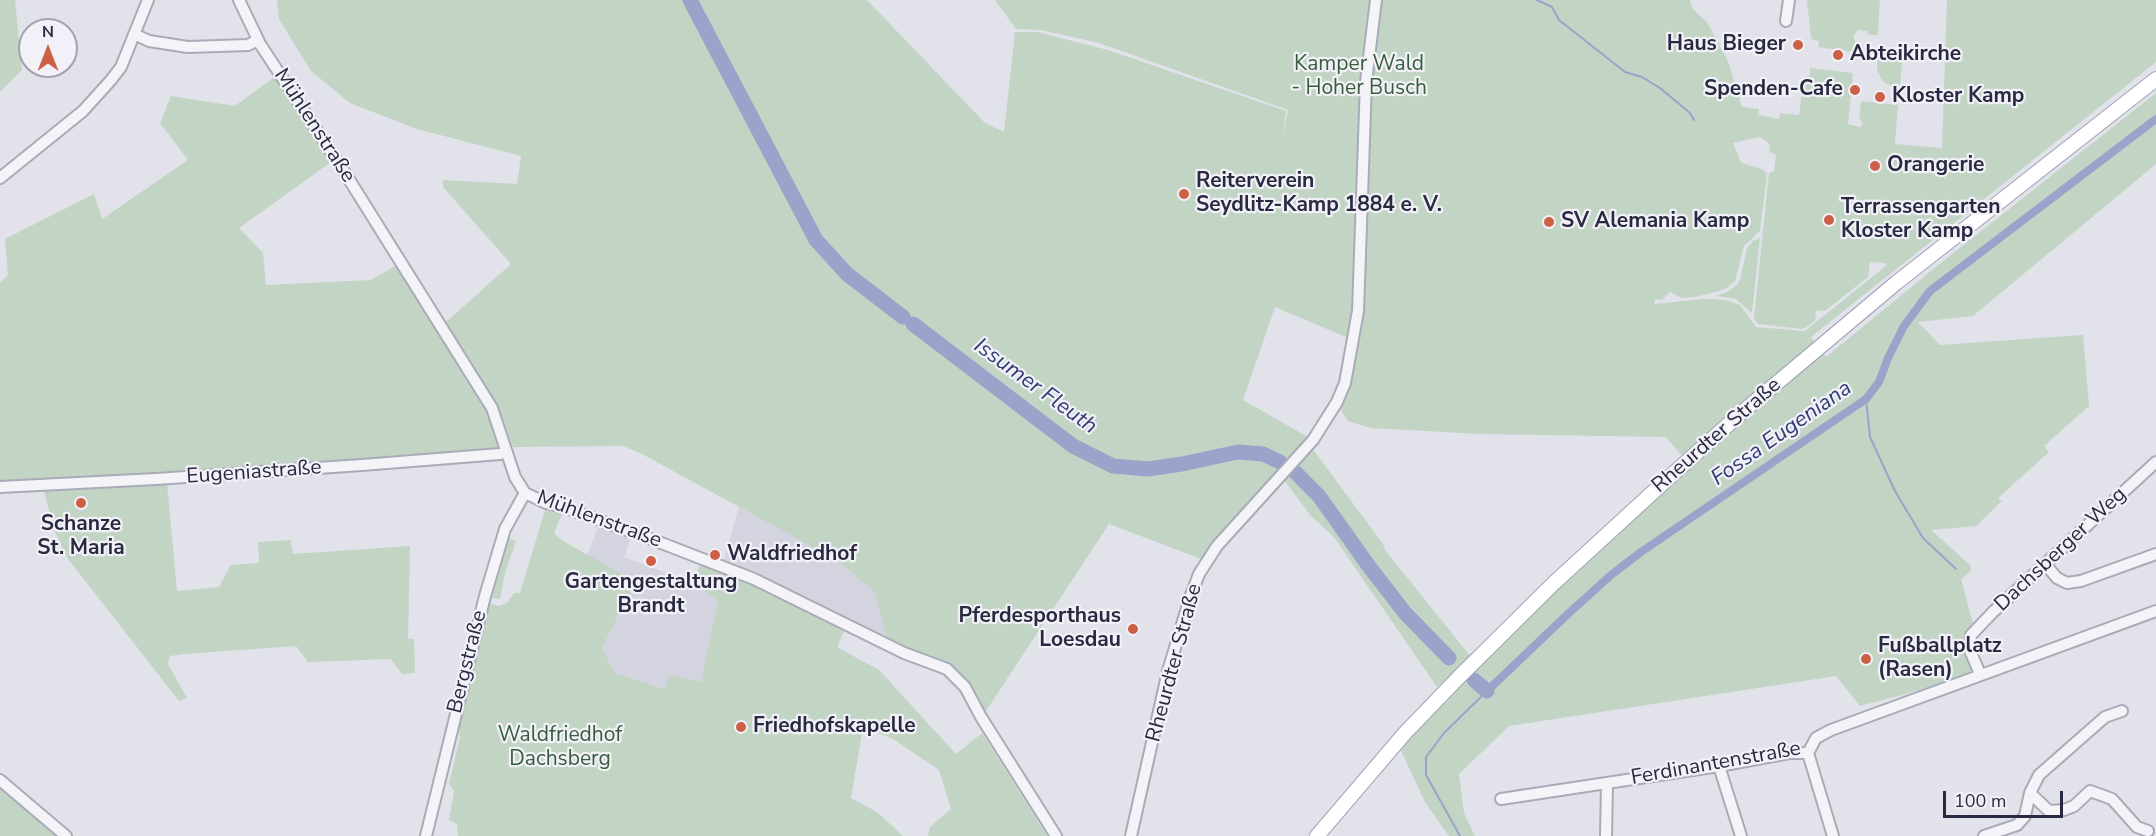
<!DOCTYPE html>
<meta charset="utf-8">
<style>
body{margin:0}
#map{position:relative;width:2156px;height:836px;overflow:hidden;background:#e1e2ea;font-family:"Nunito Sans",sans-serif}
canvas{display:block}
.north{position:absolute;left:18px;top:18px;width:60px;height:60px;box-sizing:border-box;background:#f1f1f7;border:2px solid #a1a1af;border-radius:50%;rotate:0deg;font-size:16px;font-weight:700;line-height:24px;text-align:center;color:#292a42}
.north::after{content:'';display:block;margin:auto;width:21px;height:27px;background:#ce5f47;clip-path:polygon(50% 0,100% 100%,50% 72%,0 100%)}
.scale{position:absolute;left:1943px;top:791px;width:120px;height:27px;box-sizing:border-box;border:3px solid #292a42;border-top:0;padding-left:8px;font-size:18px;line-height:21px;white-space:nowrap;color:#292a42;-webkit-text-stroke:4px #f1f1f7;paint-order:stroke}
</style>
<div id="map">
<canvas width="2156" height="836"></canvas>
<div class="north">N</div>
<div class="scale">100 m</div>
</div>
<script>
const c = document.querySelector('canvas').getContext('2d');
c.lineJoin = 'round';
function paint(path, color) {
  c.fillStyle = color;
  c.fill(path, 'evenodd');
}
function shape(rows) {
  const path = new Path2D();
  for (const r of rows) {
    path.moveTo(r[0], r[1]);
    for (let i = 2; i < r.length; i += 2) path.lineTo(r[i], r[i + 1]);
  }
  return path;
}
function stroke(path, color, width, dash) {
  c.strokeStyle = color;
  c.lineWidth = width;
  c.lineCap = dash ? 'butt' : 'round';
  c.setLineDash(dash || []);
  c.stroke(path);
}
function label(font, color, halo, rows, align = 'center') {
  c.font = font + ' "Nunito Sans",sans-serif';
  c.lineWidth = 4.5;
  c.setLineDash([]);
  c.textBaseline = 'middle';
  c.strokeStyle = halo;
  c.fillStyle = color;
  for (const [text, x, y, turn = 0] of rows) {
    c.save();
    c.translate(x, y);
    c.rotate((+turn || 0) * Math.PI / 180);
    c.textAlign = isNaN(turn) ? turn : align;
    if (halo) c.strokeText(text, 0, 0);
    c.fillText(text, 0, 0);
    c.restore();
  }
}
paint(shape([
 [739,507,838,561,875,593,888,643,723,562],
 [599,524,626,535,630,540,624,557,693,583,718,600,701,683,670,675,665,689,615,673,602,648,633,587,629,578,587,556]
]), '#d3d4df');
paint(shape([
 [0,0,15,0,22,70,0,92],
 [277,0,867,0,985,123,1004,132,1015,32,1037,32,1108,50,1286,111,1282,140,1288,110,1099,43,1041,30,1016,29,995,0,1690,0,1692,8,1707,22,1728,61,1742,107,1759,109,1758,115,1779,119,1780,113,1799,115,1804,77,1810,76,1810,68,1853,73,1848,124,1860,127,1863,124,1861,120,1859,119,1861,101,1898,105,1895,144,1942,148,1947,0,2156,0,2156,62,1811,337,1826,357,1942,262,2156,93,2156,164,1973,316,1918,322,1940,345,2083,335,2089,406,2044,446,2049,452,1998,498,2002,501,1976,526,1931,530,1971,566,1970,572,1961,579,1973,624,1970,650,1980,674,1860,706,1836,676,1509,726,1459,774,1464,813,1475,836,1449,836,1425,802,1397,742,1448,701,1474,663,1437,687,1334,537,1311,516,1281,476,1207,561,1109,524,984,714,973,687,945,662,904,650,888,643,875,593,838,561,642,454,623,446,513,447,498,406,445,323,511,264,443,187,443,180,517,184,521,156,417,129,350,103,311,71,279,19],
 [1760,137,1769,143,1770,152,1776,155,1774,171,1769,173,1754,319,1758,324,1803,329,1815,321,1816,310,1825,311,1868,277,1870,262,1885,263,1887,265,1805,331,1756,327,1740,305,1727,300,1704,299,1655,304,1655,299,1662,300,1670,292,1681,298,1696,297,1725,289,1735,281,1744,246,1760,231,1767,174,1762,169,1741,163,1733,143],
 [1275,307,1353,340,1337,404,1348,421,1371,428,1480,434,1666,437,1687,462,1475,662,1385,550,1383,544,1309,444,1313,440,1243,400],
 [1807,0,1880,0,1878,35,1869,35,1867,31,1858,30,1853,37,1857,46,1853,52,1818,47,1819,41,1811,39],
 [1878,52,1903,53,1900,85,1894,86,1886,84,1883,81,1877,71],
 [280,73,335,159,239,228,263,253,266,285,371,280,397,265,486,407,501,450,158,472,156,479,0,487,0,283,8,275,5,239,94,194,102,219,188,160,160,123,171,96,235,106],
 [1760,238,1752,312,1752,313,1736,299,1716,296,1727,292,1737,285,1740,280,1747,248,1753,241],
 [167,483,177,591,219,587,231,565,259,563,258,542,291,540,293,554,410,546,408,639,414,639,415,673,402,674,391,659,308,662,296,646,185,654,170,656,168,664,187,698,179,701,68,559,54,530,43,487],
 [545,510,562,514,554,533,563,541,629,578,633,587,602,648,615,673,665,689,669,675,701,682,718,600,693,583,700,564,757,586,844,631,837,647,879,670,956,754,982,733,1047,836,928,836,930,827,951,809,939,770,893,739,863,727,851,798,877,812,903,836,458,836,457,824,449,820,454,791,449,784,460,737,457,729,490,604,499,606,507,603,514,593,520,593],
 [508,538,516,541,505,573,500,599,492,598],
 [0,780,60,831,57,836,0,836]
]), '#c2d4c4');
stroke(shape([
 [1537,0,1552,7,1559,20,1625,72,1642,77,1660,88,1690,113,1694,120],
 [1866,399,1870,437,1895,491,1923,538,1956,569],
 [1460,836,1426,775,1426,757,1444,733,1487,691]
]), '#9ca3ca', 2);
stroke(shape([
 [1487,691,1569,613,1611,575,1641,552,1866,399,1879,382,1888,358,1904,326,1930,291,2156,119]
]), '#9ca3ca', 8);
stroke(shape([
 [690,0,816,240,847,274,903,317],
 [913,324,1073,446,1113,466,1148,469,1182,464,1238,452,1263,454,1280,462],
 [1294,471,1319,496,1368,565,1405,613,1449,658],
 [1474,680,1487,691]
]), '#9ca3ca', 15);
const minor = shape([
 [239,0,260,44,345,173,492,408,515,477,525,493,546,503,563,507,651,539,754,579,904,653,947,669,965,687,981,717,1056,836],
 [1786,21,1789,0],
 [134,34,149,41,188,47,248,45,258,40],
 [0,178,83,111,111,80,121,67,148,0],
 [0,487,156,479,362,465,500,454,507,452],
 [2045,564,2057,578,2067,583,2081,581,2156,554],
 [1980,674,1969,648,1971,635,1993,612,2156,462],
 [1808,753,1816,738,1831,730,2156,611],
 [1808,753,1833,836],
 [1719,766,1741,836],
 [0,780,66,836],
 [2030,793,2049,811,2064,810,2074,806,2090,791,2112,799,2137,827,2148,831],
 [1501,799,1719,766,1789,753,1808,753],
 [426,836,485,596,505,529,525,493],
 [1131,836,1168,671,1190,598,1199,574,1217,546,1313,440,1337,402,1345,383,1358,311,1366,82,1376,0],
 [1606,836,1607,784],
 [1984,836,2017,825,2025,816,2030,793,2039,775,2105,717,2122,711]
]);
const major = shape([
 [1317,836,1405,733,1458,678,1554,583,1663,483,1740,414,1896,283,2156,79]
]);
stroke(minor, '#aaabb8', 14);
stroke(major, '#a1a2b6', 16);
stroke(minor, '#f4f4f8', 10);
stroke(major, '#fff', 14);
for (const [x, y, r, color] of [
 [1798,45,6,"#ce5f47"],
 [1838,55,6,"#ce5f47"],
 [1855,90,6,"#ce5f47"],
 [1880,97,6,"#ce5f47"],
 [1875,166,6,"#ce5f47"],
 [1184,194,6,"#ce5f47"],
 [1829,220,6,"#ce5f47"],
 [1549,222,6,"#ce5f47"],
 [81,503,6,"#ce5f47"],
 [715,555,6,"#ce5f47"],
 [651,561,6,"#ce5f47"],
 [1133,629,6,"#ce5f47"],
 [1866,659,6,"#ce5f47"],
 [741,727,6,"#ce5f47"]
]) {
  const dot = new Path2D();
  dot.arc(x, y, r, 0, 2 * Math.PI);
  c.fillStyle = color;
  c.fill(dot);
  stroke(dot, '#f1f1f7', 2);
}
label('bold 21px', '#292a42', '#f1f1f7', [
 ["Haus Bieger",1786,45,"right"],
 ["Abteikirche",1850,55],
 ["Spenden-Cafe",1843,90,"right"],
 ["Kloster Kamp",1892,97],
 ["Orangerie",1887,166],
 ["Reiterverein",1196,182],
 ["Seydlitz-Kamp 1884 e. V.",1196,206],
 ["Terrassengarten",1841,208],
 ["Kloster Kamp",1841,232],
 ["SV Alemania Kamp",1561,222],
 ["Schanze",81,525,"center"],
 ["St. Maria",81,549,"center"],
 ["Waldfriedhof",727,555],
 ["Gartengestaltung",651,583,"center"],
 ["Brandt",651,607,"center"],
 ["Pferdesporthaus",1121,617,"right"],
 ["Loesdau",1121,641,"right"],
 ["Fußballplatz",1878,647],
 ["(Rasen)",1878,671],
 ["Friedhofskapelle",753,727]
], 'left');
label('21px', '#375d3c', '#f1f1f7', [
 ["Kamper Wald",1359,65],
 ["- Hoher Busch",1359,89],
 ["Waldfriedhof",560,736],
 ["Dachsberg",560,760]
]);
label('21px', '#292a42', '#f1f1f7', [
 ["Mühlenstraße",314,126,57],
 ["Rheurdter Straße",1717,436,-41],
 ["Eugeniastraße",254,473,-4],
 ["Mühlenstraße",599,520,20],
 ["Dachsberger Weg",2061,550,-43],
 ["Bergstraße",468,662,-76],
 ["Rheurdter Straße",1175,663,-75],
 ["Ferdinantenstraße",1716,764,-10]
]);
label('italic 22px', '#333b76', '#f1f1f7', [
 ["Issumer Fleuth",1035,387,36],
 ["Fossa Eugeniana",1782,434,-35]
]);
</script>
